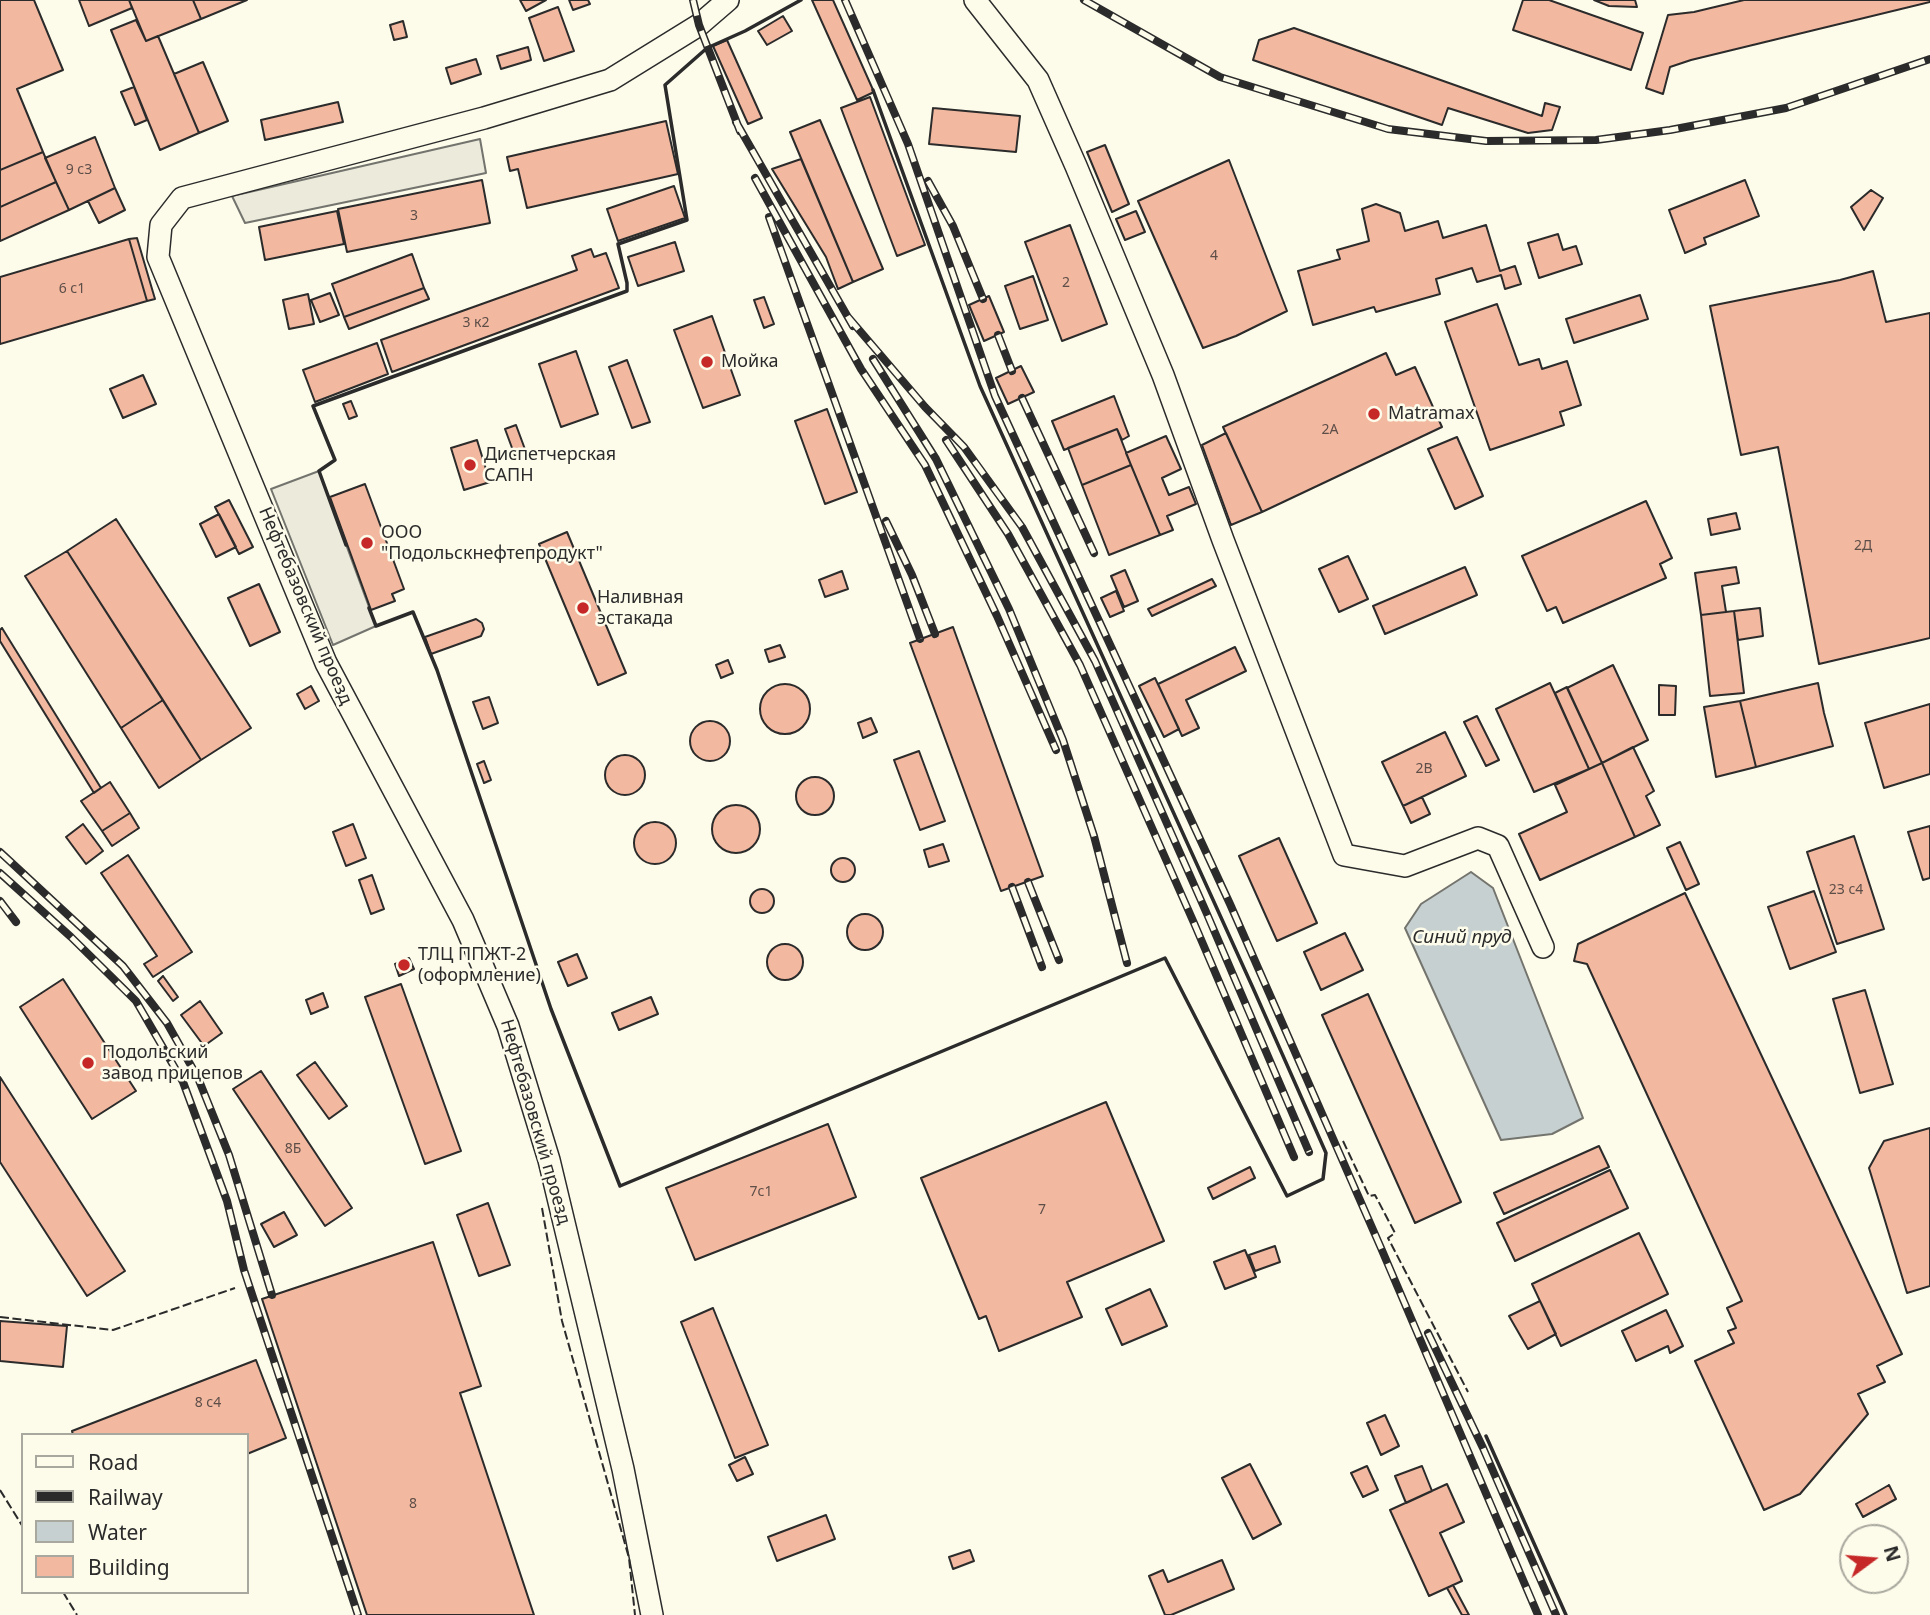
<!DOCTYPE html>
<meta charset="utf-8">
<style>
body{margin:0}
#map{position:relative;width:1930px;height:1615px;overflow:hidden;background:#fdfbea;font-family:"Noto Sans",sans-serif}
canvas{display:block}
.legend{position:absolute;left:21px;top:1433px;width:228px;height:161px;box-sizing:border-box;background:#fdfbea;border:2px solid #a9a89e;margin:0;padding:9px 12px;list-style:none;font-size:21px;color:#2b2b2b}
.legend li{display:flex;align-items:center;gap:14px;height:35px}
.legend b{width:35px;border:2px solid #a9a89e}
.north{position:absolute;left:1839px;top:1524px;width:70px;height:70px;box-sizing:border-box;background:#fdfbea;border:2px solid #a9a89e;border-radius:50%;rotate:74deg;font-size:19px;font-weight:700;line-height:28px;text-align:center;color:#2b2b2b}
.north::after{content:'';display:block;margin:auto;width:24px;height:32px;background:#c62828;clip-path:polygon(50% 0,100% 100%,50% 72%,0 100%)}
</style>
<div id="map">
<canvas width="1930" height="1615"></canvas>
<ul class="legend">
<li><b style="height:9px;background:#fdfbea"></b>Road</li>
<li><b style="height:9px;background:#2b2b2b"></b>Railway</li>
<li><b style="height:19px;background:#c7d0d0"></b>Water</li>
<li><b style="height:19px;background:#f2b8a0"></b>Building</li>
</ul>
<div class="north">N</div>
</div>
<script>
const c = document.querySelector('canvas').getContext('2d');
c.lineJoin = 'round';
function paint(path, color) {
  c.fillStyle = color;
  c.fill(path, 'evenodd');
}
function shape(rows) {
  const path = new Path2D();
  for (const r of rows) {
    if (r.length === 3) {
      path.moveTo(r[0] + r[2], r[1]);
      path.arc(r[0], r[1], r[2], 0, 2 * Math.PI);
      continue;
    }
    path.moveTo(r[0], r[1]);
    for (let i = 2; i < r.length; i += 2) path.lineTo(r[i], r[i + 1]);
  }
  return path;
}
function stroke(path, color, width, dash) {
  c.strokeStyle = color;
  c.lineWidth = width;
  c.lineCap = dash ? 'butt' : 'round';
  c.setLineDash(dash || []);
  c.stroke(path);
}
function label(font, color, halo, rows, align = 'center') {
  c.font = font + ' "Noto Sans",sans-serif';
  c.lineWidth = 5;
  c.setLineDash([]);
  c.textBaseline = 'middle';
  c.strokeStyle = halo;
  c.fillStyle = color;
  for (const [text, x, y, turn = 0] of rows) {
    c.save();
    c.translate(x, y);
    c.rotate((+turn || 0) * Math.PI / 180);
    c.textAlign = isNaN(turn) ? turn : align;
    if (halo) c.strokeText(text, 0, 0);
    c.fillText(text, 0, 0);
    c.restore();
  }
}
const parking = shape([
 [480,139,486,173,245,223,232,196,480,139],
 [319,471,376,626,333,645,271,489,319,471]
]);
paint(parking, '#eceadb');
stroke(parking, '#74746e', 2);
const water = shape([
 [1471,872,1493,888,1583,1118,1552,1134,1501,1140,1405,928,1421,904,1471,872]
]);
paint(water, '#c7d0d0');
stroke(water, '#74746e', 2);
const building = shape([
 [0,0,34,0,63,70,17,89,43,152,0,170,0,0],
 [79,0,129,0,132,8,89,26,79,0],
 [129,0,193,0,201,19,146,41,129,0],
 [193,0,247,0,201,19,193,0],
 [520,0,546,0,526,11,520,0],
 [569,0,588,0,590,4,573,10,569,0],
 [812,0,833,0,874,92,857,100,812,0],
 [1523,0,1549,0,1643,33,1631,70,1513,30,1523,0],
 [1594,0,1635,0,1637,7,1609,6,1594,0],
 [1744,0,1930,0,1930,2,1691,60,1670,67,1663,94,1646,88,1668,15,1694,12,1744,0],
 [558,7,574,51,544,61,529,18,558,7],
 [783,16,792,31,767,45,758,31,783,16],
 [136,20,146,41,158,36,199,133,160,150,111,30,136,20],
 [403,21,407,37,394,40,390,25,403,21],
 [1294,28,1542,116,1545,103,1560,107,1552,130,1528,133,1448,108,1442,125,1253,60,1259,40,1294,28],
 [727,40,762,118,748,124,713,46,727,40],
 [528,47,531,60,501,69,497,56,528,47],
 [476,59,481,74,451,84,446,68,476,59],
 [203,62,228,121,199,133,174,74,203,62],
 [134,87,147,120,135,125,121,92,134,87],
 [870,97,925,245,897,256,841,108,870,97],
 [338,102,343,122,265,140,261,120,338,102],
 [933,108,1020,116,1016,152,929,144,933,108],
 [820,120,883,269,853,282,790,132,820,120],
 [666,121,678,174,527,208,518,169,510,171,507,157,666,121],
 [95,137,115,188,69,210,45,158,95,137],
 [1105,145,1129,204,1112,212,1087,152,1105,145],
 [43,152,56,182,0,207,0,170,43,152],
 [801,159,853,282,838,289,826,257,772,169,801,159],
 [1229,160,1287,311,1236,336,1203,348,1138,201,1229,160],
 [482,180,490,223,347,252,338,209,482,180],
 [1745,180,1759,216,1704,238,1706,244,1685,253,1669,210,1745,180],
 [56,182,69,210,0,241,0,207,56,182],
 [674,186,685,218,618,241,607,209,674,186],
 [115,188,125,210,99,223,88,201,115,188],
 [1871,190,1883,198,1864,230,1851,207,1871,190],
 [1376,204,1400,213,1405,231,1438,221,1443,238,1486,225,1500,271,1515,266,1521,284,1505,289,1501,275,1477,282,1472,268,1436,279,1440,294,1376,312,1374,307,1313,325,1298,271,1340,259,1337,250,1369,241,1362,209,1376,204],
 [337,211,344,244,265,260,259,227,337,211],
 [1136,211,1145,232,1125,240,1116,219,1136,211],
 [1070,225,1107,324,1062,341,1025,242,1070,225],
 [1558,234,1563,250,1576,246,1582,264,1539,278,1528,243,1558,234],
 [137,238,155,299,147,301,129,239,137,238],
 [129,239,147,301,0,344,0,277,129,239],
 [675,242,684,271,638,286,628,257,675,242],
 [591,249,594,257,606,253,619,288,392,372,381,340,577,270,572,256,591,249],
 [412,254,424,288,344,317,332,284,412,254],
 [1873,271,1886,322,1930,313,1930,638,1819,664,1778,447,1741,455,1710,306,1840,280,1873,271],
 [1033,276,1048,320,1020,329,1005,286,1033,276],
 [424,288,429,299,349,329,344,317,424,288],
 [330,293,339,315,320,322,311,300,330,293],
 [308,294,314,324,289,329,283,300,308,294],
 [1640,295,1648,319,1574,343,1566,319,1640,295],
 [989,296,1004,332,984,341,969,305,989,296],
 [764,297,774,324,764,328,754,300,764,297],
 [1497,304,1519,365,1539,359,1542,369,1567,361,1581,405,1560,412,1564,425,1490,450,1445,322,1497,304],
 [712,316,740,395,703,408,674,330,712,316],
 [377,343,388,374,315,402,303,370,377,343],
 [576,351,598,414,561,427,539,364,576,351],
 [1386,353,1396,375,1415,367,1442,427,1262,512,1223,427,1386,353],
 [627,360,650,422,632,428,609,367,627,360],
 [1021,366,1034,392,1008,404,996,378,1021,366],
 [143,375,156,404,123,418,110,389,143,375],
 [1114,396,1129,436,1122,440,1117,429,1064,450,1052,421,1114,396],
 [351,401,357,416,349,419,343,404,351,401],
 [827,409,857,492,825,504,795,421,827,409],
 [516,425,526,452,515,456,505,429,516,425],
 [1117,429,1131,465,1082,485,1068,448,1117,429],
 [1226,433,1262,512,1231,525,1202,445,1226,433],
 [1166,436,1181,469,1162,478,1169,495,1189,487,1196,504,1167,516,1173,530,1160,535,1126,453,1166,436],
 [1457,437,1483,496,1455,509,1428,449,1457,437],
 [477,440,490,482,464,490,451,448,477,440],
 [1131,465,1160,535,1109,555,1082,485,1131,465],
 [365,484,404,589,392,594,395,601,371,610,330,497,365,484],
 [229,500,253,547,239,554,215,507,229,500],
 [1646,501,1672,558,1660,564,1666,578,1563,623,1556,607,1547,611,1522,556,1646,501],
 [1736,513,1740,529,1711,535,1708,519,1736,513],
 [219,514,236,547,216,557,200,524,219,514],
 [116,519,251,728,201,760,67,551,116,519],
 [567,532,626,673,598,685,539,544,567,532],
 [67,551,163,700,121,728,25,576,67,551],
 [1348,556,1368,599,1339,612,1319,569,1348,556],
 [1465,567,1477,595,1385,634,1373,606,1465,567],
 [1736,567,1739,583,1722,586,1726,612,1701,615,1695,573,1736,567],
 [1125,570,1138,601,1124,607,1111,576,1125,570],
 [842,571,848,589,825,597,819,580,842,571],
 [1212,579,1216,586,1152,616,1148,609,1212,579],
 [259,584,280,632,250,646,228,598,259,584],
 [1116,591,1124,611,1110,617,1101,598,1116,591],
 [1760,608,1763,636,1738,640,1734,611,1760,608],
 [1734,611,1744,693,1710,696,1701,615,1734,611],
 [476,619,482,623,484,629,481,636,431,654,425,637,476,619],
 [953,627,1043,876,1001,891,910,643,953,627],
 [2,628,101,788,94,793,0,641,0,630,2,628],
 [780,645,785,657,769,662,765,650,780,645],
 [1235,647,1246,671,1186,700,1199,728,1182,736,1158,684,1235,647],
 [728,660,733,673,721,678,716,665,728,660],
 [1613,665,1648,740,1602,763,1567,688,1613,665],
 [1155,678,1179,729,1164,737,1139,686,1155,678],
 [1550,683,1589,769,1534,792,1496,709,1550,683],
 [1818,683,1824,713,1833,746,1756,767,1740,701,1818,683],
 [785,709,25],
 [1659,685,1676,686,1675,715,1659,715,1659,685],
 [311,686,319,701,305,709,297,694,311,686],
 [1567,687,1602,763,1589,769,1555,693,1567,687],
 [489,697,498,723,483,729,473,702,489,697],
 [163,700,201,760,159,788,121,728,163,700],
 [1740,701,1756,767,1716,777,1704,707,1740,701],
 [1930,704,1930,774,1884,788,1865,723,1930,704],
 [1477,716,1499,760,1486,766,1464,722,1477,716],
 [871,718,877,732,863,738,858,723,871,718],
 [710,741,20],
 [1445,732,1466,776,1403,806,1382,762,1445,732],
 [1633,747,1654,791,1646,796,1660,825,1635,837,1602,763,1633,747],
 [919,751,945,821,920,830,894,760,919,751],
 [625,775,20],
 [484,761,491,780,484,783,477,764,484,761],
 [1602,763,1635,837,1540,880,1519,834,1567,812,1555,785,1602,763],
 [815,796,19],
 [110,782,130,813,102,831,81,801,110,782],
 [1422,797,1430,814,1411,823,1403,806,1422,797],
 [736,829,24],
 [130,813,139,828,112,846,102,831,130,813],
 [655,843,21],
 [83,824,103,851,86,864,66,837,83,824],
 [353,824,366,858,346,866,333,832,353,824],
 [1930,826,1930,878,1923,880,1908,832,1930,826],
 [1854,836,1884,929,1837,944,1807,852,1854,836],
 [1279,838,1317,923,1277,941,1239,856,1279,838],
 [1680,842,1699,884,1686,890,1667,848,1680,842],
 [943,844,949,861,929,867,924,850,943,844],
 [128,855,192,952,153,977,144,964,157,956,101,873,128,855],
 [843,870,12],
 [372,875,384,909,371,914,359,880,372,875],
 [762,901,12],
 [1814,891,1836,952,1790,969,1768,907,1814,891],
 [1685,893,1902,1354,1877,1366,1885,1382,1858,1394,1868,1414,1800,1494,1764,1510,1695,1361,1734,1343,1728,1331,1736,1328,1727,1308,1742,1301,1587,964,1574,961,1578,944,1685,893],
 [865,932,18],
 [1345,933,1363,970,1321,990,1304,952,1345,933],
 [785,962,18],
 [577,954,587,978,568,986,558,962,577,954],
 [409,958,414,969,399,976,395,964,409,958],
 [163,976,178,997,173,1001,158,981,163,976],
 [63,979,136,1091,92,1119,20,1007,63,979],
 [401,984,461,1151,425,1164,365,997,401,984],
 [1865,990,1893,1084,1860,1093,1833,999,1865,990],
 [323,993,328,1007,311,1014,306,1000,323,993],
 [1368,994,1461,1202,1415,1223,1322,1015,1368,994],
 [651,997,658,1014,619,1030,612,1013,651,997],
 [200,1001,222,1033,204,1046,181,1015,200,1001],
 [315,1062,347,1106,329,1119,297,1075,315,1062],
 [261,1071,352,1208,325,1226,233,1089,261,1071],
 [0,1077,125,1271,87,1296,0,1162,0,1077],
 [1106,1102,1164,1241,1067,1282,1082,1317,999,1351,986,1316,979,1319,921,1178,1106,1102],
 [828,1124,856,1197,695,1260,666,1188,828,1124],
 [1930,1128,1930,1286,1907,1293,1869,1168,1884,1141,1930,1128],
 [1599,1146,1609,1167,1504,1214,1494,1193,1599,1146],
 [1250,1167,1255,1178,1213,1199,1208,1188,1250,1167],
 [1610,1170,1628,1208,1515,1261,1497,1223,1610,1170],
 [488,1203,510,1265,479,1276,457,1215,488,1203],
 [284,1212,297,1235,274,1247,261,1224,284,1212],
 [1639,1233,1668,1294,1561,1346,1532,1284,1639,1233],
 [433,1242,481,1386,460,1393,534,1615,367,1615,262,1299,433,1242],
 [1275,1246,1280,1262,1255,1271,1249,1255,1275,1246],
 [1245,1250,1256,1277,1225,1289,1214,1262,1245,1250],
 [1150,1289,1167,1326,1122,1345,1106,1309,1150,1289],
 [1540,1301,1556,1334,1528,1349,1509,1316,1540,1301],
 [713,1308,768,1445,735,1458,681,1322,713,1308],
 [1666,1310,1683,1346,1670,1353,1668,1346,1636,1361,1622,1331,1666,1310],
 [0,1321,67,1326,63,1367,0,1361,0,1321],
 [256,1360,286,1438,247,1454,247,1435,73,1435,72,1431,256,1360],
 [1385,1415,1399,1446,1381,1455,1367,1423,1385,1415],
 [745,1457,753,1474,737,1481,729,1465,745,1457],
 [1250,1464,1281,1524,1253,1539,1222,1478,1250,1464],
 [1367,1466,1378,1490,1363,1497,1351,1473,1367,1466],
 [1422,1466,1432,1491,1406,1503,1395,1476,1422,1466],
 [1447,1484,1464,1522,1440,1533,1462,1581,1429,1596,1390,1510,1447,1484],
 [1889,1485,1896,1499,1863,1517,1856,1504,1889,1485],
 [826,1515,835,1539,777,1561,768,1537,826,1515],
 [970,1550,974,1561,953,1569,949,1557,970,1550],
 [1222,1560,1234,1589,1171,1615,1165,1615,1149,1576,1163,1570,1168,1582,1222,1560],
 [1453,1585,1469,1615,1462,1615,1447,1588,1453,1585]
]);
paint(building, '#f2b8a0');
stroke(building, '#2b2b2b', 2);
const minor = shape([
 [975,0,1038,80,1076,166,1163,375,1223,540,1344,855,1405,866,1478,838,1498,846,1543,947],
 [652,1615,623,1469,549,1160,508,1026,463,920,326,663,158,257,161,225,182,198,484,118,610,80,699,25,728,0]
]);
stroke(minor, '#2b2b2b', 24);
stroke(minor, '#fdfbea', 21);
const rail = shape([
 [693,0,699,25,740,131],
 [845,0,908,144,995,396,1230,904,1381,1248,1538,1615],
 [1084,0,1220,77,1388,129,1486,141,1596,140,1670,130,1786,108,1930,59],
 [736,122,853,326],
 [755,178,861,369,925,465,997,616,1056,750],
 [928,181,953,226,983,299],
 [769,217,920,639],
 [848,317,925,407,964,447,1022,527,1095,661,1207,914,1309,1152],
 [998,335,1012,371],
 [873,359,936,459,1009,609,1063,740,1094,836,1127,963],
 [1022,398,1094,553],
 [946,440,1008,534,1080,665,1194,923,1294,1157],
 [886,521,912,575,935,634],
 [0,852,123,966,167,1023,198,1078,229,1155,272,1295],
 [0,873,71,937,136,1001,183,1082,227,1201,244,1270,358,1615],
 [1028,882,1059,960],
 [1012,887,1042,967],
 [0,901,16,922],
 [1428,1333,1483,1448,1556,1615]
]);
stroke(rail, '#2b2b2b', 8);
stroke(rail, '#fdfbea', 5, [16]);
stroke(shape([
 [1343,1141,1369,1196,1375,1195,1395,1233,1388,1238,1468,1392],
 [542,1208,562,1321,629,1558,635,1615],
 [0,1317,113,1330,235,1288],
 [0,1490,23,1527],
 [63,1592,77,1615]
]), '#2b2b2b', 2, [9, 3.5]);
stroke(shape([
 [346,545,319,471,335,460,313,406,627,291,627,283,618,244,687,220,665,85,707,48,745,31,801,0],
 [369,608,376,626,413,612,437,670,551,1009,620,1186,1165,958,1287,1196,1323,1179,1326,1153,1253,988,980,386,873,90],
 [1486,1436,1566,1615]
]), '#2b2b2b', 3.5);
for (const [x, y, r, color] of [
 [707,362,7,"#c62828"],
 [1374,414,7,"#c62828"],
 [470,465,7,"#c62828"],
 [367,543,7,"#c62828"],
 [583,608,7,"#c62828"],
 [404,965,7,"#c62828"],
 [88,1063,7,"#c62828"]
]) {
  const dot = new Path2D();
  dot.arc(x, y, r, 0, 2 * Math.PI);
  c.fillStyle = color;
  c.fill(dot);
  stroke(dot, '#fdfbea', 2.5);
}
label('14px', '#5d4e48', null, [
 ["9 с3",79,170],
 ["3",414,216],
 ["4",1214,256],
 ["2",1066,283],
 ["6 с1",72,289],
 ["3 к2",476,323],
 ["2А",1330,430],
 ["2Д",1863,546],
 ["2В",1424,769],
 ["2З с4",1846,890],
 ["8Б",293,1149],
 ["7с1",761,1192],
 ["7",1042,1210],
 ["8 с4",208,1403],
 ["8",413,1504]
]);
label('18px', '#2b2b2b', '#fdfbea', [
 ["Мойка",721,362],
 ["Matramax",1388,414],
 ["Диспетчерская",484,455],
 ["САПН",484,476],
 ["ООО",381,533],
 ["\"Подольскнефтепродукт\"",381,554],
 ["Наливная",597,598],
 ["эстакада",597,619],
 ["ТЛЦ ППЖТ-2",418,955],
 ["(оформление)",418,976],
 ["Подольский",102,1053],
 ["завод прицепов",102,1074]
], 'left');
label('18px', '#2b2b2b', '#fdfbea', [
 ["Нефтебазовский проезд",305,606,67],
 ["Нефтебазовский проезд",535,1122,74]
]);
label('italic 19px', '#2b2b2b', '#fdfbea', [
 ["Синий пруд",1462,938]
]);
</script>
